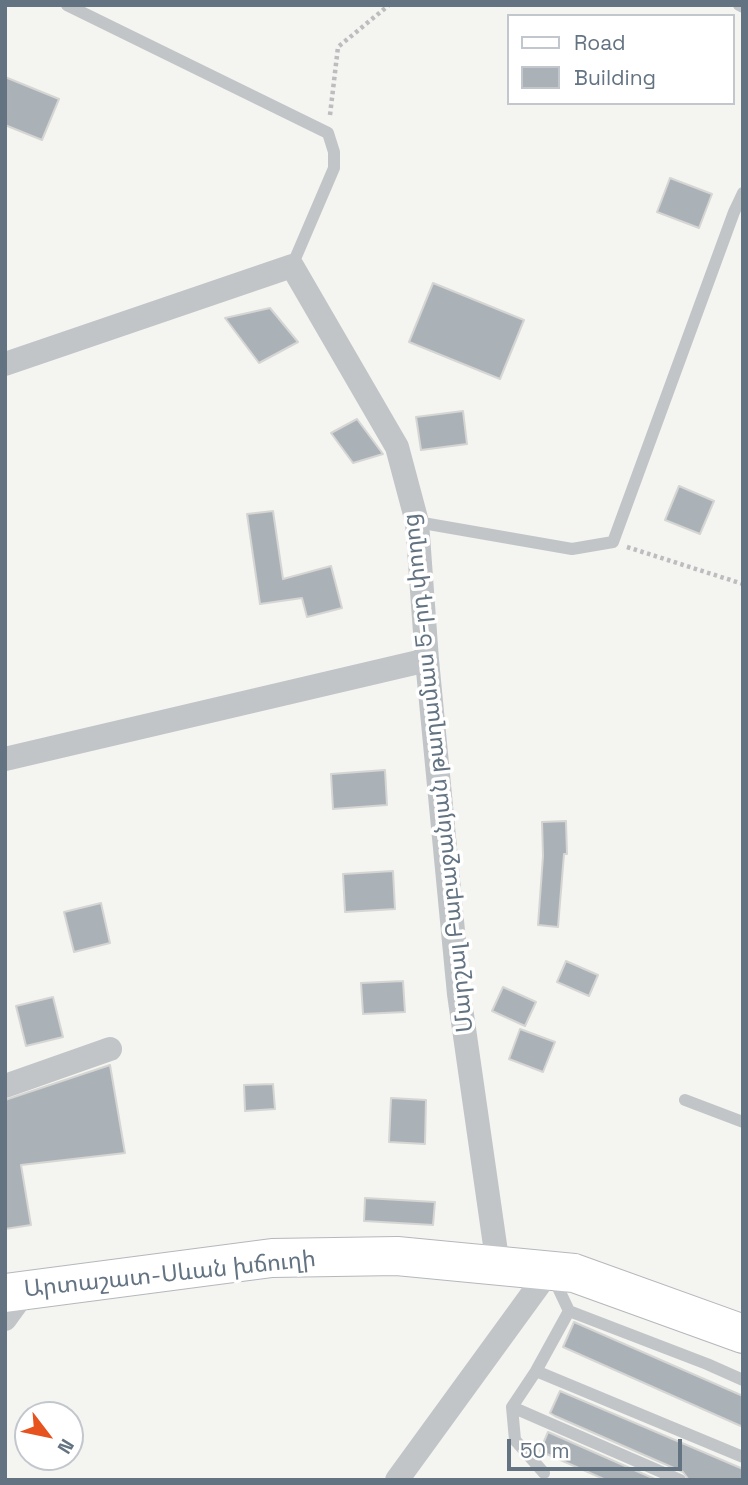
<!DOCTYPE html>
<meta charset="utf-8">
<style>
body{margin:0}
#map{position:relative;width:748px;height:1485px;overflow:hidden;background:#f4f4f0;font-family:"Space Grotesk",sans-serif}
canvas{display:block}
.frame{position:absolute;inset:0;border:7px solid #637382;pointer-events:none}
.legend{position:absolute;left:507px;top:14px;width:228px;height:91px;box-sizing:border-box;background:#fff;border:2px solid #c1c7cd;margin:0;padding:9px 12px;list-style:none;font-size:21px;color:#637382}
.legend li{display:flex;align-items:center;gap:14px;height:35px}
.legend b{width:35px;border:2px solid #c1c7cd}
.north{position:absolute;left:14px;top:1401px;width:70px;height:70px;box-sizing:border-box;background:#fff;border:2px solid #c1c7cd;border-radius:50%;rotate:122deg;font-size:19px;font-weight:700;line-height:28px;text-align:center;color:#637382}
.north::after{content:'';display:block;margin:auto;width:24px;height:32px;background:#e6531e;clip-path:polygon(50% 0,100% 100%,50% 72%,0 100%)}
.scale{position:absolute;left:507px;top:1439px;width:175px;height:32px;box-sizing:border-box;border:4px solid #637382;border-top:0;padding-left:9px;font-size:21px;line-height:24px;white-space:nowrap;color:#637382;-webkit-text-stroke:5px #fff;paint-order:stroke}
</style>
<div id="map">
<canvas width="748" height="1485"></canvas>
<div class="frame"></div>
<ul class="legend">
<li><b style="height:9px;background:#fff"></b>Road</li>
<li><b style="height:19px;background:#abb2b7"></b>Building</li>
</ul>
<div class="north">N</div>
<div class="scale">50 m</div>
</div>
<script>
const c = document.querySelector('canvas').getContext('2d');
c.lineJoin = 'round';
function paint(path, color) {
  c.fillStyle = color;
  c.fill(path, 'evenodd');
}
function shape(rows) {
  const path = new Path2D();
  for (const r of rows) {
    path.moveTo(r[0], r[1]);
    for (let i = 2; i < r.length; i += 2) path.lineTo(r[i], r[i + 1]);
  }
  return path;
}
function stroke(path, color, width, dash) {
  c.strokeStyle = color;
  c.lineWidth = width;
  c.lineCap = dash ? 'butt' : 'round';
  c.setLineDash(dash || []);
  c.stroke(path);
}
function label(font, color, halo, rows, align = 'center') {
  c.font = font + ' "Space Grotesk","Noto Sans Armenian",sans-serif';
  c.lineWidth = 7;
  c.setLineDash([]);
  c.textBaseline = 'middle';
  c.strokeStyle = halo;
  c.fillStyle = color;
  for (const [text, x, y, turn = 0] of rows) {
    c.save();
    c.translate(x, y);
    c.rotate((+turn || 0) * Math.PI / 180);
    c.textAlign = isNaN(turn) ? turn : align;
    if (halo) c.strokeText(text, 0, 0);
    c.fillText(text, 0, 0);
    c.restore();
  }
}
const building = shape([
 [5,77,59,99,42,140,5,125,5,77],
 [670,178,712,194,699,228,657,212,670,178],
 [433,283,524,320,500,379,409,342,433,283],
 [270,308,298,342,259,363,225,318,270,308],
 [463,411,467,444,421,450,416,417,463,411],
 [357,419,383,454,353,463,331,433,357,419],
 [679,486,714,501,700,534,665,520,679,486],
 [273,511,283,579,331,566,342,608,307,617,302,598,260,604,247,514,273,511],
 [385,770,387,805,333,809,331,774,385,770],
 [566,821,567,854,564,854,558,927,538,925,543,856,542,822,566,821],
 [393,871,395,909,345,912,343,874,393,871],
 [101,903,110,943,74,952,64,912,101,903],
 [566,961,598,975,589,996,557,982,566,961],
 [403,981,405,1012,363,1014,361,983,403,981],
 [503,987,536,1002,525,1026,492,1011,503,987],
 [53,997,63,1037,26,1046,16,1006,53,997],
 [520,1029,555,1042,543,1072,509,1059,520,1029],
 [110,1065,125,1153,21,1165,31,1225,5,1229,5,1100,110,1065],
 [273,1084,275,1109,245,1111,244,1085,273,1084],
 [391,1098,426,1100,425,1144,389,1142,391,1098],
 [365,1198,435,1202,433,1225,364,1221,365,1198],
 [574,1322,743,1396,743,1427,563,1347,574,1322],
 [560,1391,743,1469,743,1480,689,1480,683,1472,555,1416,550,1413,560,1391],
 [548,1432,657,1480,606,1480,540,1451,548,1432]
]);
paint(building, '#abb2b7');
stroke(building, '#d5d5d3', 2);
const primary = shape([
 [5,1293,272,1258,397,1256,574,1273,743,1334]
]);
stroke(primary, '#b4b8bc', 40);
stroke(shape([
 [330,115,338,47,389,5],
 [627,547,743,584]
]), '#bbbdbf', 4.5, [3.5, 3.5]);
stroke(shape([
 [67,5,328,133,334,152,334,168,292,266],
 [739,5,743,7],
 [417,522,572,549,613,542,734,212,743,193],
 [685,1100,743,1122],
 [569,1311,707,1364,743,1380],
 [536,1371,743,1457],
 [512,1407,680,1480],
 [544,1473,515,1440,512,1407,536,1371,569,1311,553,1277]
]), '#c1c5c8', 12);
stroke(shape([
 [5,364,292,266,397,447,417,522,427,660,459,994,498,1266],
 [5,759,427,660],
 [5,1086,110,1049],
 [5,1319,26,1290],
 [397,1480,549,1271]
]), '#c1c5c8', 24);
stroke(primary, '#fff', 38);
label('23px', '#637382', '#fff', [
 ["Մարշալ Բաբաջանյան թաղամաս 5-րդ փողոց",439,773,-96],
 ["Արտաշատ-Սևան խճուղի",170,1275,-6]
]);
</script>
